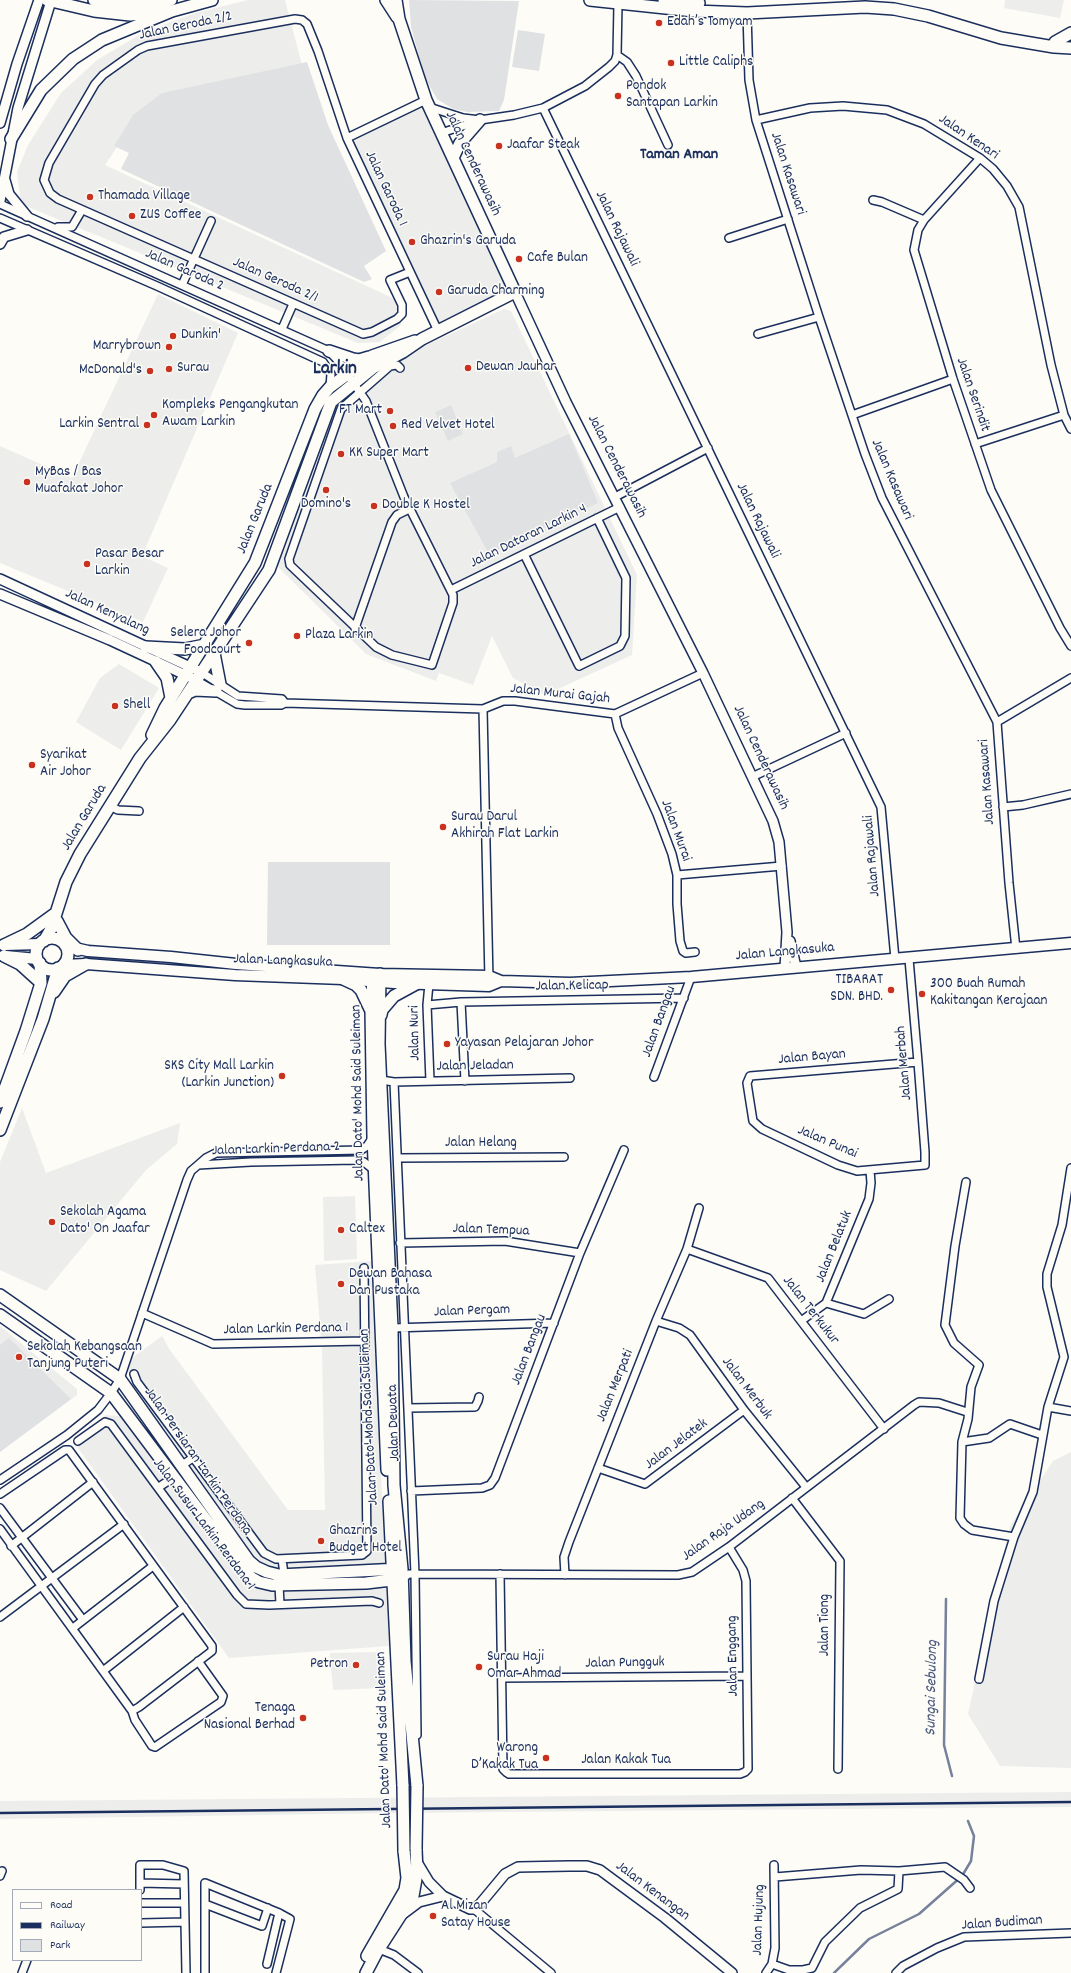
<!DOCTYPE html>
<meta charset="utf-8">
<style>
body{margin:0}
#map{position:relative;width:1071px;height:1973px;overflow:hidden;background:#fdfcf7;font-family:Dekko,sans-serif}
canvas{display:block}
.legend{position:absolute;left:12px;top:1889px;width:130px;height:72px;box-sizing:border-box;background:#fdfcf7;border:1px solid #a3aaba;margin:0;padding:5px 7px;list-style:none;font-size:12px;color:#1b2f5e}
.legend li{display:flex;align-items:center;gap:8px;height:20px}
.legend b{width:20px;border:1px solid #a3aaba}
</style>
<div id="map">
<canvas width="1071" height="1973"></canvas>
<ul class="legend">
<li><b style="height:5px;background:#fdfcf7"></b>Road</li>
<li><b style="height:5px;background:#1b2f5e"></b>Railway</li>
<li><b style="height:11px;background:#e0e1e3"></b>Park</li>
</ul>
</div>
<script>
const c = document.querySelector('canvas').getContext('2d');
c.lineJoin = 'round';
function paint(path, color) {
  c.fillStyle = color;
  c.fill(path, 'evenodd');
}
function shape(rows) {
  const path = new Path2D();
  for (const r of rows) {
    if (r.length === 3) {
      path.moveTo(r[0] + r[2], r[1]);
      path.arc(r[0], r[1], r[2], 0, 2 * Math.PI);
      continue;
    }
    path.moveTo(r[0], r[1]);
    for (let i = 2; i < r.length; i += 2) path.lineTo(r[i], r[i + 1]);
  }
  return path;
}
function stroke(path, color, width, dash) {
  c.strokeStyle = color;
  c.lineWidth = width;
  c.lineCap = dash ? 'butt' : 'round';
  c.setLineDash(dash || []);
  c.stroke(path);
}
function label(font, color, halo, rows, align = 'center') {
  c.font = font + ' Dekko,sans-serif';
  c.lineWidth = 3;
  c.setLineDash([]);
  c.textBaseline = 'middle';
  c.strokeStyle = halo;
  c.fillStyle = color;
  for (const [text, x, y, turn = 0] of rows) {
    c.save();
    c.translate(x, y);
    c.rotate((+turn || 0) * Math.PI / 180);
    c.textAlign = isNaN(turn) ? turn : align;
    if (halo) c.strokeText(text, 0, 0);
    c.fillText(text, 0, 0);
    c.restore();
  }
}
paint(shape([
 [248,0,285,0,303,69,142,110,105,165,397,300,401,325,380,342,358,343,21,204,17,172,28,145,61,93,97,60,144,32,195,13],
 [1005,0,1064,0,1060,18,1004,8],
 [423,104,509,289,439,325,351,140],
 [158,294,238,333,142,556,168,568,143,622,0,563,0,446,72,478],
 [504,309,511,311,637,575,632,655,545,695,513,678,492,636,473,685,439,673,436,681,366,654,274,563,335,404,384,365],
 [119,664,159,688,121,750,76,722,100,678],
 [22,1108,46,1173,180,1123,177,1144,146,1170,46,1291,0,1270,0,1162],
 [355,1196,357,1259,324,1261,323,1197],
 [371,1261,389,1646,229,1658,73,1441,106,1415,119,1416,139,1400,131,1374,127,1371,132,1358,162,1336,170,1350,288,1510,325,1510,322,1350,315,1265],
 [0,1326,77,1389,77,1395,0,1452],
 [1071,1452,1071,1768,1000,1766,968,1714,1010,1526,1053,1461],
 [381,1652,382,1688,333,1690,330,1653],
 [1071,1792,1071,1807,392,1813,0,1819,0,1801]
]), '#edeeec');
paint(shape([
 [409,0,519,1,504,100,499,111,468,112,453,109,437,99,425,78,411,27],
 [518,30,545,34,539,71,512,67],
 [307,62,328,125,386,251,364,266,372,279,364,282,121,169,129,153,114,146,133,115,162,93],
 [451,405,463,434,448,441,435,412],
 [569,434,598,503,489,554,450,483,497,462,497,452,511,446,515,458],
 [268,862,390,862,390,945,267,945],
 [9,1338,71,1399,0,1452,0,1345]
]), '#e0e1e3');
stroke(shape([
 [946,1599,944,1745,952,1776],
 [834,1973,869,1939,919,1914,962,1876,971,1861,974,1836,968,1821]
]), '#76819c', 2.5);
const minor = shape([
 [747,13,749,80,756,120,819,317,865,454,882,498,997,722,1009,883,1016,949],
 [617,55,627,62,636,76,668,145],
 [429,107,463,118,480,120,514,115,543,108,585,86,609,67,615,61,617,55,618,4],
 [543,108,881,807,895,959],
 [756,120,810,108,843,106,887,110,924,124,980,158,993,169,1007,186,1019,207,1051,365,1064,415,1071,429],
 [441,133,478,121],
 [347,138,426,100],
 [980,158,924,220,918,230,914,250,953,379,991,490,1060,628,1071,646],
 [873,200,882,202,924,220],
 [0,204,329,351,338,361,366,401,404,497,453,595,453,603,432,665,392,655,376,647,290,565,289,559],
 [0,218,157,286,323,362,331,374,330,387],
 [58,227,72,227,82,210],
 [729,238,788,219],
 [410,272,390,280,402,305,402,314,397,319,372,332,363,334,58,199,50,193,44,180,49,163,95,84,103,75,138,50,147,46,295,19,302,20,307,24,318,51,347,138,438,331],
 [182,285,211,221],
 [282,329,293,304],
 [758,334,819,317],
 [852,415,953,379],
 [975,444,1064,415],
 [615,497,708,448],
 [524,554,579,666,620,646,625,636,626,578,597,518],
 [289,559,341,409,390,366,397,365,400,368],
 [451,590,620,507],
 [355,628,392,522,397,515,409,509],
 [201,672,238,696,282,699,285,703],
 [196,680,237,704,245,705,281,705,285,703,483,709,503,701,515,701,615,714,703,673],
 [483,709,489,980],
 [615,714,618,728,657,814,672,854,677,875,677,904,680,941,683,951,686,953,695,952],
 [997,722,1071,678],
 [752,777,846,733],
 [110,806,118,810,139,811],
 [1003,807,1023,805,1071,794],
 [677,875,782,866],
 [909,959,918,1062,925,1152,925,1165,857,1171,838,1165,762,1129,753,1121,747,1083,750,1076,918,1062],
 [429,984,427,1005,430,1081],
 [461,1002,465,1081],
 [427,1005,461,1002,684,998],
 [654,1077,691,977],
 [381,1080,394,1082,570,1078],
 [394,1082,415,1574,417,1735],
 [398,1158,564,1157],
 [198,1165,251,1162,356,1160,364,1162,374,1170],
 [966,1182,955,1246,945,1325,954,1343,979,1365,971,1387,968,1419,962,1442,960,1518,964,1524,972,1530,1014,1537],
 [400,1243,505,1241,580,1253],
 [687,1249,768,1278,884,1429],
 [826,1303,864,1314,889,1299],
 [142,1313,213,1344,365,1341],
 [656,1321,679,1328,690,1335,744,1410,806,1487],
 [801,1321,826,1303,869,1199,871,1183,870,1170],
 [392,1328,554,1323],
 [134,1374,137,1382,264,1553,276,1559,362,1555,367,1551,364,1268],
 [1048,1407,1071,1411],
 [408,1408,475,1407,478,1401,479,1397],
 [78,1441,105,1422,111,1424,237,1595,246,1604,269,1605,372,1601,379,1603],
 [962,1442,989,1438,1010,1424,1042,1435],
 [181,1466,194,1457],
 [598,1468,645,1484,744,1410],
 [0,1480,67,1435,98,1410,111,1393,120,1379,187,1180,191,1171,198,1165,206,1158,216,1153,361,1150,367,1146,373,1137],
 [159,1487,174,1477],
 [411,1491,482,1488,490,1485,495,1478,580,1253,624,1150],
 [0,1494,65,1450,69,1450,212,1646,212,1651,139,1707,132,1711,0,1529],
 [792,1498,840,1561,838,1769],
 [0,1508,83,1620],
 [11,1546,93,1482],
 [282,1559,284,1574],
 [500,1574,503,1769,506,1772,509,1774,740,1774,745,1772,748,1769,746,1581,743,1570,729,1547],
 [565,1575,564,1557,569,1542,656,1321,687,1249,699,1208],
 [402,1579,409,1574,415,1574,678,1575,692,1572,729,1547,914,1405,919,1402,939,1403,967,1412],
 [279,1585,280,1604],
 [0,1617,124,1524],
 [73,1628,153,1566],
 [103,1671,184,1607],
 [502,1678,747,1676],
 [979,1679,994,1601,1014,1537,1033,1492,1048,1407,1064,1357,1047,1287,1047,1274,1062,1225,1071,1168],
 [132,1711,135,1720,152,1746,155,1747,221,1702,223,1696,198,1661],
 [0,1876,2,1871],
 [775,1877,861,1870,899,1871,945,1867,964,1880,970,1888],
 [140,1883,184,1884],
 [140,1890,140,1865,163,1865,184,1871,186,1973],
 [141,1903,184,1903],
 [205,1904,262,1926,268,1908],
 [474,1909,551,1973],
 [141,1923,185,1922],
 [379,1949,394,1955,418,1973],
 [267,1964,279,1913],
 [772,1964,789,1970,803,1970,812,1968,825,1942,860,1908,898,1889,899,1871],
 [22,1973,27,1960],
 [205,1973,205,1883,279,1913,290,1919,276,1973],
 [766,1973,772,1964,775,1948,774,1865],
 [896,1973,903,1966,937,1948,964,1937,1071,1933]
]);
const tertiary = shape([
 [0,123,17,64,39,0],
 [5,180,9,194,27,216],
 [0,201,18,108,51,1],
 [0,244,4,237,27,230],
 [515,292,566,402,703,673,773,821,779,842,787,932,785,968],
 [0,579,201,672],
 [0,594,110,640,196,680],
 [790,941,796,967],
 [417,1862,429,1882,443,1896,470,1909,474,1909,480,1904,505,1874,518,1867,569,1866,587,1866,600,1870,665,1918,732,1973],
 [403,1914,419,1902,443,1896]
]);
const secondary = shape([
 [4,945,40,944],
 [66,946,88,951,171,957,236,964,380,974,489,976,501,981,570,983,691,977,1071,943],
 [6,956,37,959],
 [63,965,86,964,235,975,343,979,394,983,489,986,501,981]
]);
const primary = shape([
 [47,0,94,11,130,15,172,11,212,0],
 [94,0,124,5,153,4,171,0],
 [386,0,397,17],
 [590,0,694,11,747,13,865,7,894,9,928,16,1001,38,1054,47,1071,48],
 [664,0,699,3],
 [1055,42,1071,33],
 [11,139,41,90,73,59,102,40,172,11],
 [453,158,460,143,480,120],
 [329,351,353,359,359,360,369,357],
 [146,647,185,649,205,645],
 [214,653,220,684],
 [156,662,167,678,171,698],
 [188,693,195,690,216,691],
 [152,735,165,708,255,563,315,409,323,395,330,387,372,356,415,341],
 [57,921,66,938,78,950],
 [52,954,16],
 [44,941,51,929,66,882,80,854,140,758,170,720,269,570,331,402,373,368,403,352,422,339,515,292,426,100,399,19,396,0],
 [4,945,27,934,56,913],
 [4,956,20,964,41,983],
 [380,974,379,1044,392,1328,394,1485,402,1569,405,1661,417,1786],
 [373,978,371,1011,373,1137,387,1470],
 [343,979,356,985,361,990,370,1009],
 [54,992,65,976,86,964],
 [381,1015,382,1010,394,996,416,984],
 [0,1102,26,1031,41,983,40,963],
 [0,1130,43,1019,58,968],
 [0,1295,120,1379,249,1561,256,1567,267,1572,279,1575,399,1569],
 [0,1315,111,1393,246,1573,252,1578,259,1582,272,1585,366,1583,400,1579],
 [389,1501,403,1786],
 [367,1956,405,1890,407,1878,404,1851],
 [366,1973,377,1952,413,1896,417,1873,416,1849]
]);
stroke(minor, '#1b2f5e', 10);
stroke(tertiary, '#1b2f5e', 12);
stroke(secondary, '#1b2f5e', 13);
stroke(primary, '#1b2f5e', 14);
stroke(minor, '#fdfcf7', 7);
stroke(tertiary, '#fdfcf7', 9);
stroke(secondary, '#fdfcf7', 10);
stroke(primary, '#fdfcf7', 11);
stroke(shape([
 [0,1813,1071,1802]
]), '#1b2f5e', 2.5);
const primaryBridge = shape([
 [403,1786,404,1851],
 [416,1849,417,1786]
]);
stroke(primaryBridge, '#1b2f5e', 14, []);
stroke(primaryBridge, '#fdfcf7', 11);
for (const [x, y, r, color] of [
 [659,23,4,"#c8321e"],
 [671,63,4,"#c8321e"],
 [618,96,4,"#c8321e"],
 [499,146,4,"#c8321e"],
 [90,197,4,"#c8321e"],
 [132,216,4,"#c8321e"],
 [412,242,4,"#c8321e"],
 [519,259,4,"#c8321e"],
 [439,292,4,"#c8321e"],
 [173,336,4,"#c8321e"],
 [169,347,4,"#c8321e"],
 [468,368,4,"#c8321e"],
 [169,369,4,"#c8321e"],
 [150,371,4,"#c8321e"],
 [390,411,4,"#c8321e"],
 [154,415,4,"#c8321e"],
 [147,425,4,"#c8321e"],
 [393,426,4,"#c8321e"],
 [341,454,4,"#c8321e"],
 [27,482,4,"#c8321e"],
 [326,490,4,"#c8321e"],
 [374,506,4,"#c8321e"],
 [87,564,4,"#c8321e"],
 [297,636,4,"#c8321e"],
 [249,643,4,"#c8321e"],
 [115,706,4,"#c8321e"],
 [32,765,4,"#c8321e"],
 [443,827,4,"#c8321e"],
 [891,990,4,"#c8321e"],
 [922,994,4,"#c8321e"],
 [447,1044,4,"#c8321e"],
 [282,1076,4,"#c8321e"],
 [52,1222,4,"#c8321e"],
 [341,1230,4,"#c8321e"],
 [341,1284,4,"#c8321e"],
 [19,1357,4,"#c8321e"],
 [321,1541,4,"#c8321e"],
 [356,1665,4,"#c8321e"],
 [479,1667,4,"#c8321e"],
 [303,1718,4,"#c8321e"],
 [546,1758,4,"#c8321e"],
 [433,1916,4,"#c8321e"]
]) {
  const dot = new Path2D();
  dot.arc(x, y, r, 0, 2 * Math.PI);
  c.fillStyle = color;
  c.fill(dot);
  stroke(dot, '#fdfcf7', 1.5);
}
label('15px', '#1b2f5e', '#fdfcf7', [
 ["Edah’s Tomyam",667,23],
 ["Little Caliphs",679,63],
 ["Pondok",626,87],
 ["Santapan Larkin",626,104],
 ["Jaafar Steak",507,146],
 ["Thamada Village",98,197],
 ["ZUS Coffee",140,216],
 ["Ghazrin's Garuda",420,242],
 ["Cafe Bulan",527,259],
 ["Garuda Charming",447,292],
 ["Dunkin'",181,336],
 ["Marrybrown",161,347,"right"],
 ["Dewan Jauhar",476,368],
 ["Surau",177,369],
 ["McDonald's",142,371,"right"],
 ["Kompleks Pengangkutan",162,406],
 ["Awam Larkin",162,423],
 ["FT Mart",382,411,"right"],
 ["Larkin Sentral",139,425,"right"],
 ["Red Velvet Hotel",401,426],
 ["KK Super Mart",349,454],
 ["MyBas / Bas",35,473],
 ["Muafakat Johor",35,490],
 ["Domino's",326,505,"center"],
 ["Double K Hostel",382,506],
 ["Pasar Besar",95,555],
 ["Larkin",95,572],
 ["Selera Johor",241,634,"right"],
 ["Foodcourt",241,651,"right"],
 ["Plaza Larkin",305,636],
 ["Shell",123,706],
 ["Syarikat",40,756],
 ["Air Johor",40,773],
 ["Surau Darul",451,818],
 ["Akhirah Flat Larkin",451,835],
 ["TIBARAT",883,981,"right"],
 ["SDN. BHD.",883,998,"right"],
 ["300 Buah Rumah",930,985],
 ["Kakitangan Kerajaan",930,1002],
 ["Yayasan Pelajaran Johor",455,1044],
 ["SKS City Mall Larkin",274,1067,"right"],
 ["(Larkin Junction)",274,1084,"right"],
 ["Sekolah Agama",60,1213],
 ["Dato' On Jaafar",60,1230],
 ["Caltex",349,1230],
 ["Dewan Bahasa",349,1275],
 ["Dan Pustaka",349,1292],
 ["Sekolah Kebangsaan",27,1348],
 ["Tanjung Puteri",27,1365],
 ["Ghazrins",329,1532],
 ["Budget Hotel",329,1549],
 ["Surau Haji",487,1658],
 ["Omar Ahmad",487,1675],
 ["Petron",348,1665,"right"],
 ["Tenaga",295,1709,"right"],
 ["Nasional Berhad",295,1726,"right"],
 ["Warong",538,1749,"right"],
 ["D’Kakak Tua",538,1766,"right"],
 ["Al Mizan",441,1907],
 ["Satay House",441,1924]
], 'left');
label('15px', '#1b2f5e', '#fdfcf7', [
 ["Jalan Geroda 2/2",186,27,-12],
 ["Jalan Kenari",968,138,34],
 ["Jalan Cenderawasih",472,164,65],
 ["Jalan Kasawari",787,174,72],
 ["Jalan Garoda 1",385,189,65],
 ["Jalan Rajawali",616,229,64],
 ["Jalan Garoda 2",184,271,24],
 ["Jalan Geroda 2/1",275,281,24],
 ["Jalan Serindit",972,395,71],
 ["Jalan Cenderawasih",616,467,63],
 ["Jalan Kasawari",891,480,67],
 ["Jalan Garuda",256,519,-68],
 ["Jalan Rajawali",757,521,64],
 ["Jalan Dataran Larkin 4",529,537,-26],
 ["Jalan Kenyalang",107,613,25],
 ["Jalan Murai Gajah",560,695,6],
 ["Jalan Cenderawasih",760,758,65],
 ["Jalan Kasawari",988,782,-94],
 ["Jalan Garuda",85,818,-59],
 ["Jalan Murai",675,831,70],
 ["Jalan Rajawali",873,856,-95],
 ["Jalan Langkasuka",785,953,-5],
 ["Jalan Langkasuka",283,962,2],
 ["Jalan Kelicap",572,987,-1],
 ["Jalan Bangau",660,1022,-70],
 ["Jalan Nuri",416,1033,-91],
 ["Jalan Bayan",812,1058,-5],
 ["Jalan Merbah",905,1063,-95],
 ["Jalan Jeladan",475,1067,-1],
 ["Jalan Dato' Mohd Said Suleiman",359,1093,-91],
 ["Jalan Punai",827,1143,23],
 ["Jalan Helang",481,1144],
 ["Jalan Larkin Perdana 2",276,1150,-2],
 ["Jalan Tempua",491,1231,2],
 ["Jalan Belatuk",835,1247,-68],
 ["Jalan Terkukur",810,1311,52],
 ["Jalan Pergam",472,1312,-2],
 ["Jalan Larkin Perdana 1",286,1330,-1],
 ["Jalan Bangau",530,1350,-69],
 ["Jalan Merpati",616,1386,-68],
 ["Jalan Merbuk",746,1389,53],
 ["Jalan Dato' Mohd Said Suleiman",370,1417,-93],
 ["Jalan Dewata",395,1423,-92],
 ["Jalan Jelatek",677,1445,-37],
 ["Jalan Persiaran Larkin Perdana",197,1462,55],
 ["Jalan Susur Larkin Perdana 1",203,1525,53],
 ["Jalan Raja Udang",724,1531,-35],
 ["Jalan Tiong",826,1625,-90],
 ["Jalan Enggang",734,1656,-91],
 ["Jalan Pungguk",625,1664,-1],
 ["Jalan Dato' Mohd Said Suleiman",385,1740,-92],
 ["Jalan Kakak Tua",626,1761],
 ["Jalan Kenangan",652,1892,37],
 ["Jalan Hujung",760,1920,-88],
 ["Jalan Budiman",1002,1924,-4]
]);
label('bold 16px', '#1b2f5e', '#fdfcf7', [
 ["Taman Aman",679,156]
]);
label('italic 16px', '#49587d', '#fdfcf7', [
 ["Sungai Sebulong",933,1688,-89]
]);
label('bold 19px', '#1b2f5e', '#fdfcf7', [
 ["Larkin",335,370]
]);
</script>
